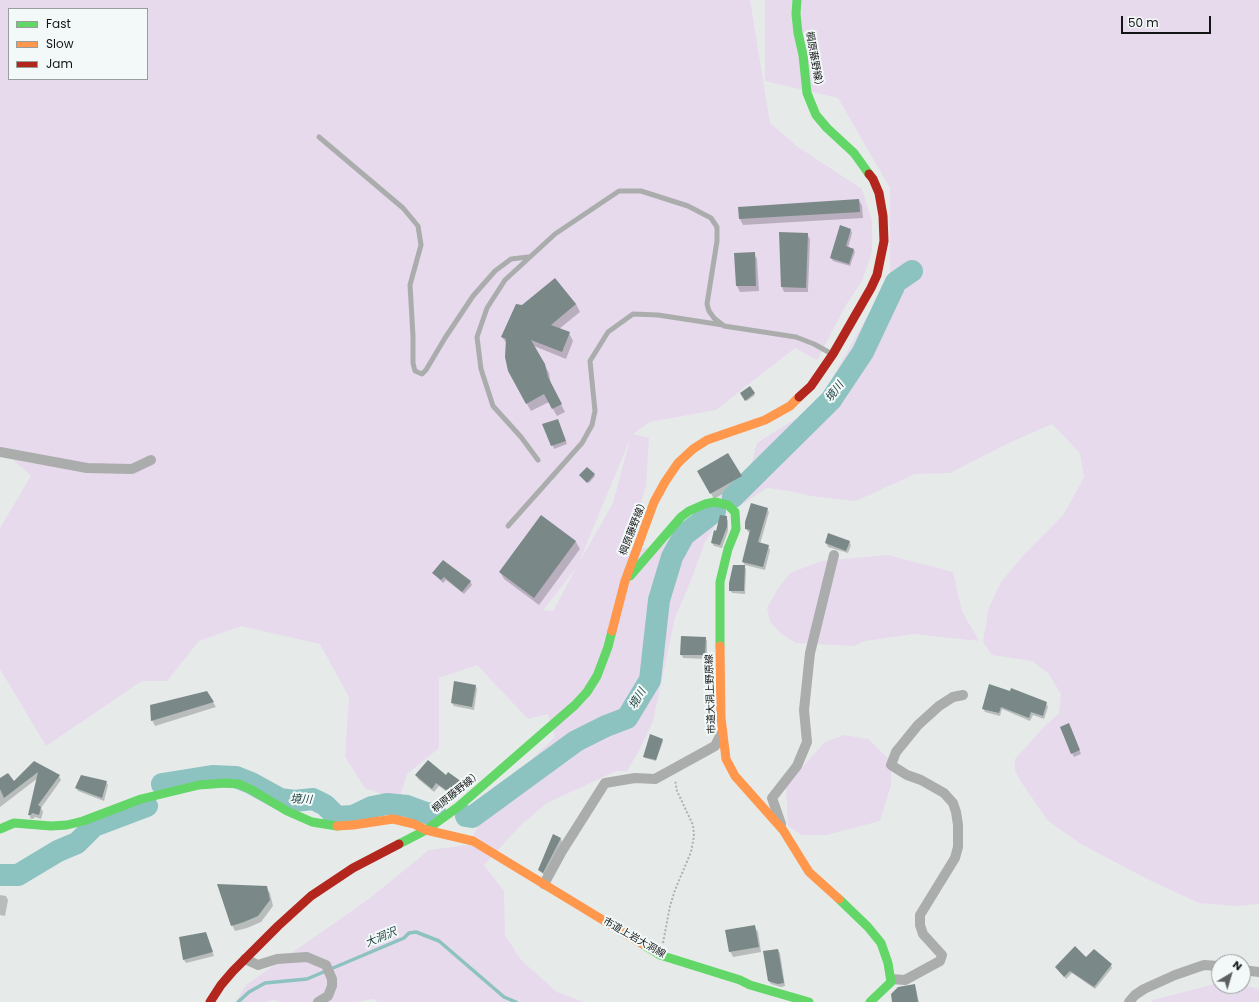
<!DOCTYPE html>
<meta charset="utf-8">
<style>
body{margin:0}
#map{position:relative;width:1259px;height:1002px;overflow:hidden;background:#e6ebea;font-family:Poppins,sans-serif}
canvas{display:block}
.legend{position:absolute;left:8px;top:8px;width:140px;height:72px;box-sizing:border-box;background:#f2f9f8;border:1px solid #999e9d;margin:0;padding:5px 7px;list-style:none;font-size:12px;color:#131515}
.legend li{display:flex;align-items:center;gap:8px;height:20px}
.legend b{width:20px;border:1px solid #999e9d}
.north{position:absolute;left:1211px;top:954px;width:40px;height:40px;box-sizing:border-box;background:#f2f9f8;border:1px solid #999e9d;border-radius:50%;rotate:38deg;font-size:11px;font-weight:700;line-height:16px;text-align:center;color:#131515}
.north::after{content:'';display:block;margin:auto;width:14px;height:18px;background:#5d6060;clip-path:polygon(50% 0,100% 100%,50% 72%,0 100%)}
.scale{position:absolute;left:1121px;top:16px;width:90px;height:18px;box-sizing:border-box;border:2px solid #131515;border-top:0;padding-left:5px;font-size:12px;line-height:14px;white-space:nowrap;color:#131515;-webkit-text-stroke:3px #f2f9f8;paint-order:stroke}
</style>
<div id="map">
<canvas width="1259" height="1002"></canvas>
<ul class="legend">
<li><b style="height:5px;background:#63d668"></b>Fast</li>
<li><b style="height:5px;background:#ff974d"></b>Slow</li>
<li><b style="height:5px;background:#b3261e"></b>Jam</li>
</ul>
<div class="north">N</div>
<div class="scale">50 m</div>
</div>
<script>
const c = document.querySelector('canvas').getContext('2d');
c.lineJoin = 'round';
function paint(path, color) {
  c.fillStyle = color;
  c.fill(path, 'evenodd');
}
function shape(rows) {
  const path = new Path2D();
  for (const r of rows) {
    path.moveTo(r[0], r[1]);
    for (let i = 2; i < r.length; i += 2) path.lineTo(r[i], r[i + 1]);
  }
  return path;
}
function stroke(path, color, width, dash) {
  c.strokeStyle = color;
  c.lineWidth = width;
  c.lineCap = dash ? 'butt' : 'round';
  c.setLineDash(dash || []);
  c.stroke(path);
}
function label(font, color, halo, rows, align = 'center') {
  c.font = font + ' Poppins,"Noto Sans JP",sans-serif';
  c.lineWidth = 4;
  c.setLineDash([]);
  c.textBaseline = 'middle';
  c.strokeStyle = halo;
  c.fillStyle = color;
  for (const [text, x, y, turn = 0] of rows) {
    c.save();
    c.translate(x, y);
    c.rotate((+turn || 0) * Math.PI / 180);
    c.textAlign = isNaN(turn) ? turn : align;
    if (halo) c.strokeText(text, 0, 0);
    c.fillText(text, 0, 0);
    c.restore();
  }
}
paint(shape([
 [0,0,750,0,770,123,798,147,862,189,872,221,872,252,862,281,846,305,817,360,795,348,716,410,650,422,633,434,649,438,646,486,626,551,663,545,700,515,750,469,757,443,817,405,890,276,890,188,838,98,765,81,765,0,1259,0,1259,904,1237,906,1199,903,1147,879,1081,844,1048,821,1021,782,1015,770,1015,759,1043,728,1059,713,1061,694,1048,673,1032,661,992,655,983,642,989,607,1001,582,1022,557,1064,514,1084,477,1080,453,1052,424,1009,443,950,473,915,474,856,501,810,496,790,491,767,488,740,506,725,510,705,542,690,583,675,618,653,721,640,749,627,771,616,771,547,803,520,826,484,865,504,891,505,935,521,960,557,992,584,1002,378,1002,374,999,355,1002,279,1002,273,1000,267,1002,236,1002,246,985,370,898,429,850,468,845,495,794,555,737,548,714,528,719,477,665,439,678,439,748,407,774,399,800,365,788,345,757,349,697,320,644,241,626,199,641,167,681,142,681,46,746,0,669,0,528,31,476,0,448],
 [9,9,147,9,147,79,9,79],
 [630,439,613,503,580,561,580,560],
 [576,568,553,611,544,610,544,609],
 [888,555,953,572,962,611,979,641,913,634,865,641,854,646,796,643,780,633,770,621,767,608,777,590,790,573,821,561],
 [844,735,868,739,891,761,891,785,880,821,827,835,802,835,788,826,786,785,825,742],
 [1219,983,1219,986,1243,986,1243,985,1259,989,1259,1002,1152,1002,1153,1000]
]), '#e7daed');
paint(shape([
 [859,200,862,206,863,218,743,225,740,219,739,208],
 [851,230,852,233,848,248,853,249,855,252,850,266,833,261,831,258],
 [807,234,810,239,808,292,784,292,782,287],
 [754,253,757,259,759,291,740,292,737,286,735,254],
 [555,279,576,304,580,312,559,329,569,333,573,341,566,359,534,346,549,373,551,385,565,412,557,416,549,402,531,411,527,404,507,344,502,337,522,306],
 [750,387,755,395,747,401,741,393],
 [559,423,567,444,554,449,544,425],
 [728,454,744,482,714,499,699,471],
 [587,468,595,476,589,483,581,476],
 [767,509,769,512,760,544,768,546,770,550,765,570,745,565,743,562,750,533,748,532,746,528],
 [541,516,576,542,580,549,539,605,504,579,500,572],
 [726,517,728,521,728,531,722,548,714,546,712,543,717,532],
 [849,541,851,545,848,553,828,547,826,543],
 [744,566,746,569,745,594,732,593,730,590],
 [433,573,470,581,472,585,464,594,446,580,443,583],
 [705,638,707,641,707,659,683,658,681,654],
 [475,685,477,689,474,710,454,706,452,703],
 [207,692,216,707,155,726,152,720],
 [1010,692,1046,703,1048,707,1044,719,1033,715,1030,721,1002,709,1000,716,985,712,983,708],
 [1071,728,1081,754,1074,757,1072,753],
 [662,740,663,741,656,761,645,758,644,757],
 [34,763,59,776,61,780,41,808,43,812,41,819,35,817,33,819,31,819,29,815,38,778,0,807,0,779,14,782],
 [416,775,447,777,461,783,463,786,455,798,439,786,434,792,418,779],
 [106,782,108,785,104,801,78,791,76,788],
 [553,835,561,839,562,842,544,875,539,870],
 [266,887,270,893,273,906,261,922,247,928,235,931,232,925],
 [0,895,6,896,8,900,5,916,0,915],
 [754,926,758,932,761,952,733,957,730,951],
 [207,937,214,956,186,963,184,960,180,938],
 [778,950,780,953,785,986,781,987,771,984,769,981],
 [1086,959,1111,965,1112,968,1095,989,1072,973,1066,979,1058,969],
 [914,985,916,989,919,1002,893,1002]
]), '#0003');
stroke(shape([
 [238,1002,249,992,265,983,307,979,404,938,409,933,416,932,439,941,504,997,516,1002]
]), '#8cc2c0', 3.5);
stroke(shape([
 [733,497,831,400,863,352,896,282,912,271],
 [162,784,212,776,236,777,251,783,280,799,294,801,313,799,325,805,337,817,353,816,372,807,387,804,407,806,426,813,436,814],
 [466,816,472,817,576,741,606,726,627,718,650,680,659,600,672,557,684,535,715,511],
 [0,875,18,875,58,851,77,843,94,826,147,806]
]), '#8cc2c0', 22);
paint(shape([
 [859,199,860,212,739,219,738,207],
 [840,225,851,229,846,246,854,249,849,264,830,258],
 [779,232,808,233,806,288,781,287],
 [755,252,756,286,736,286,734,253],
 [555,278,576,304,551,325,570,332,562,352,531,340,545,364,548,377,562,404,552,409,544,394,526,404,508,371,505,357,506,339,501,337,516,304,522,305],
 [750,386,755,393,745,401,740,393],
 [558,419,566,441,551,446,542,424],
 [728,453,742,476,710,494,697,471],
 [587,467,595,474,587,483,579,475],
 [751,503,768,508,758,542,769,545,763,567,742,562,750,530,745,529,745,522],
 [541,515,576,541,534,598,499,572],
 [720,515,727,516,727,527,720,545,711,543,714,530,716,531],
 [828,533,850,541,846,551,825,543],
 [443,560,471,581,462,592,444,577,441,580,432,573],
 [733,565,745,565,744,591,729,591,729,583],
 [681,636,706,637,705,655,680,655],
 [454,681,476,685,472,707,451,703],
 [989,684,1010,691,1011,688,1047,702,1043,716,1031,712,1029,718,1001,707,999,713,982,709],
 [207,691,214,702,151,721,150,705],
 [1069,723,1080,750,1071,754,1060,727],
 [650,734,663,739,656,760,643,757],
 [428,760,446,775,448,772,462,782,453,795,436,783,432,789,415,775],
 [34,761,60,775,38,805,41,807,39,815,32,813,31,815,28,815,38,772,4,798,0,789,0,778,8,773,14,781],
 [81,775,107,781,102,798,75,788],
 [553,834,561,838,543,873,538,870],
 [217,884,267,886,270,900,258,916,244,922,231,926],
 [755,925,759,947,729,952,725,930],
 [206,932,213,952,183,960,179,937],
 [1075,946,1086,957,1094,949,1112,964,1094,987,1070,971,1064,977,1055,967],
 [778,949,784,983,778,984,768,981,763,951],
 [915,984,918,1002,892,1002,891,994,898,987]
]), '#7a8988');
stroke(shape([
 [663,943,670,906,675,890,691,852,694,836,693,825,677,791,675,780]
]), '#afb0b0', 2, [2, 2]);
stroke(shape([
 [319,137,403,208,418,226,421,245,410,285,413,336,413,363,415,371,422,374,426,370,445,338,473,296,495,271,511,259,528,257],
 [538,460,521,437,493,406,481,369,477,337,487,308,505,280,555,234,619,191,641,191,688,206,711,218,717,227,717,241,707,304,709,311,714,318,724,326,796,337,814,344,832,354],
 [508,526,582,443,592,425,595,411,590,361,608,332,633,314,658,315,723,325]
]), '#abadad', 5);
stroke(shape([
 [0,452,87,468,132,469,151,460],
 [781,824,772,798,797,766,807,742,804,710,810,653,834,555],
 [544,884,562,851,605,783,635,778,655,779,715,746,722,732],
 [245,959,258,965,277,959,307,957,326,965,332,979,332,986,328,996,318,1002],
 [1243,970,1259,972],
 [891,979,905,980,940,961,942,955,923,934,920,925,920,915,955,858,958,847,958,825,956,812,953,803,944,793,921,780,907,775,891,765,896,752,918,725,939,706,953,697,963,695],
 [1129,1002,1135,995,1144,989,1175,975,1204,965,1219,966]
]), '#abadad', 10);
stroke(shape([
 [797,0,796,14,798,33,803,55,807,93,811,103,816,115,827,128,854,153,869,174],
 [630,576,681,517,689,511,705,504,715,502,728,505,735,512,736,529,728,549,720,582,720,646],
 [0,829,14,823,51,826,67,825,83,821,141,799,199,785,225,783,239,784,252,790,287,811,312,822,337,826],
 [399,844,426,830,458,807,575,705,587,692,597,676,608,647,612,631],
 [839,899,868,927,881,943,888,963,891,982,870,1002],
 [644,945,660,955,740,980,750,985,809,1002]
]), '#63d668', 9);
stroke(shape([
 [612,631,625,581,654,502,665,482,678,463,693,449,707,440,765,420,790,406,799,397],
 [720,646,721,718,726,759,735,776,783,830,809,872,839,899],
 [337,826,353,825,393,819,414,824,426,830,473,841,644,945]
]), '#ff974d', 9);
stroke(shape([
 [799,397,811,386,833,354,871,288,877,275,884,241,883,216,879,193,873,179,869,174],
 [210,1002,221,985,233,971,278,926,311,896,353,868,399,844]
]), '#b3261e', 9);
label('10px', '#131515', '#f2f9f8', [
 ["棡原藤野線）",814,61,80],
 ["棡原藤野線）",634,527,-69],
 ["市道大洞上野原線",711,694,-92],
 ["棡原藤野線）",457,792,-39],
 ["市道上岩大洞線",634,938,30]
]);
label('italic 11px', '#193d3c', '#f2f9f8', [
 ["境川",835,392,-53],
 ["境川",638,699,-59],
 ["境川",301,800,3],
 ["大洞沢",381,938,-23]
]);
</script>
